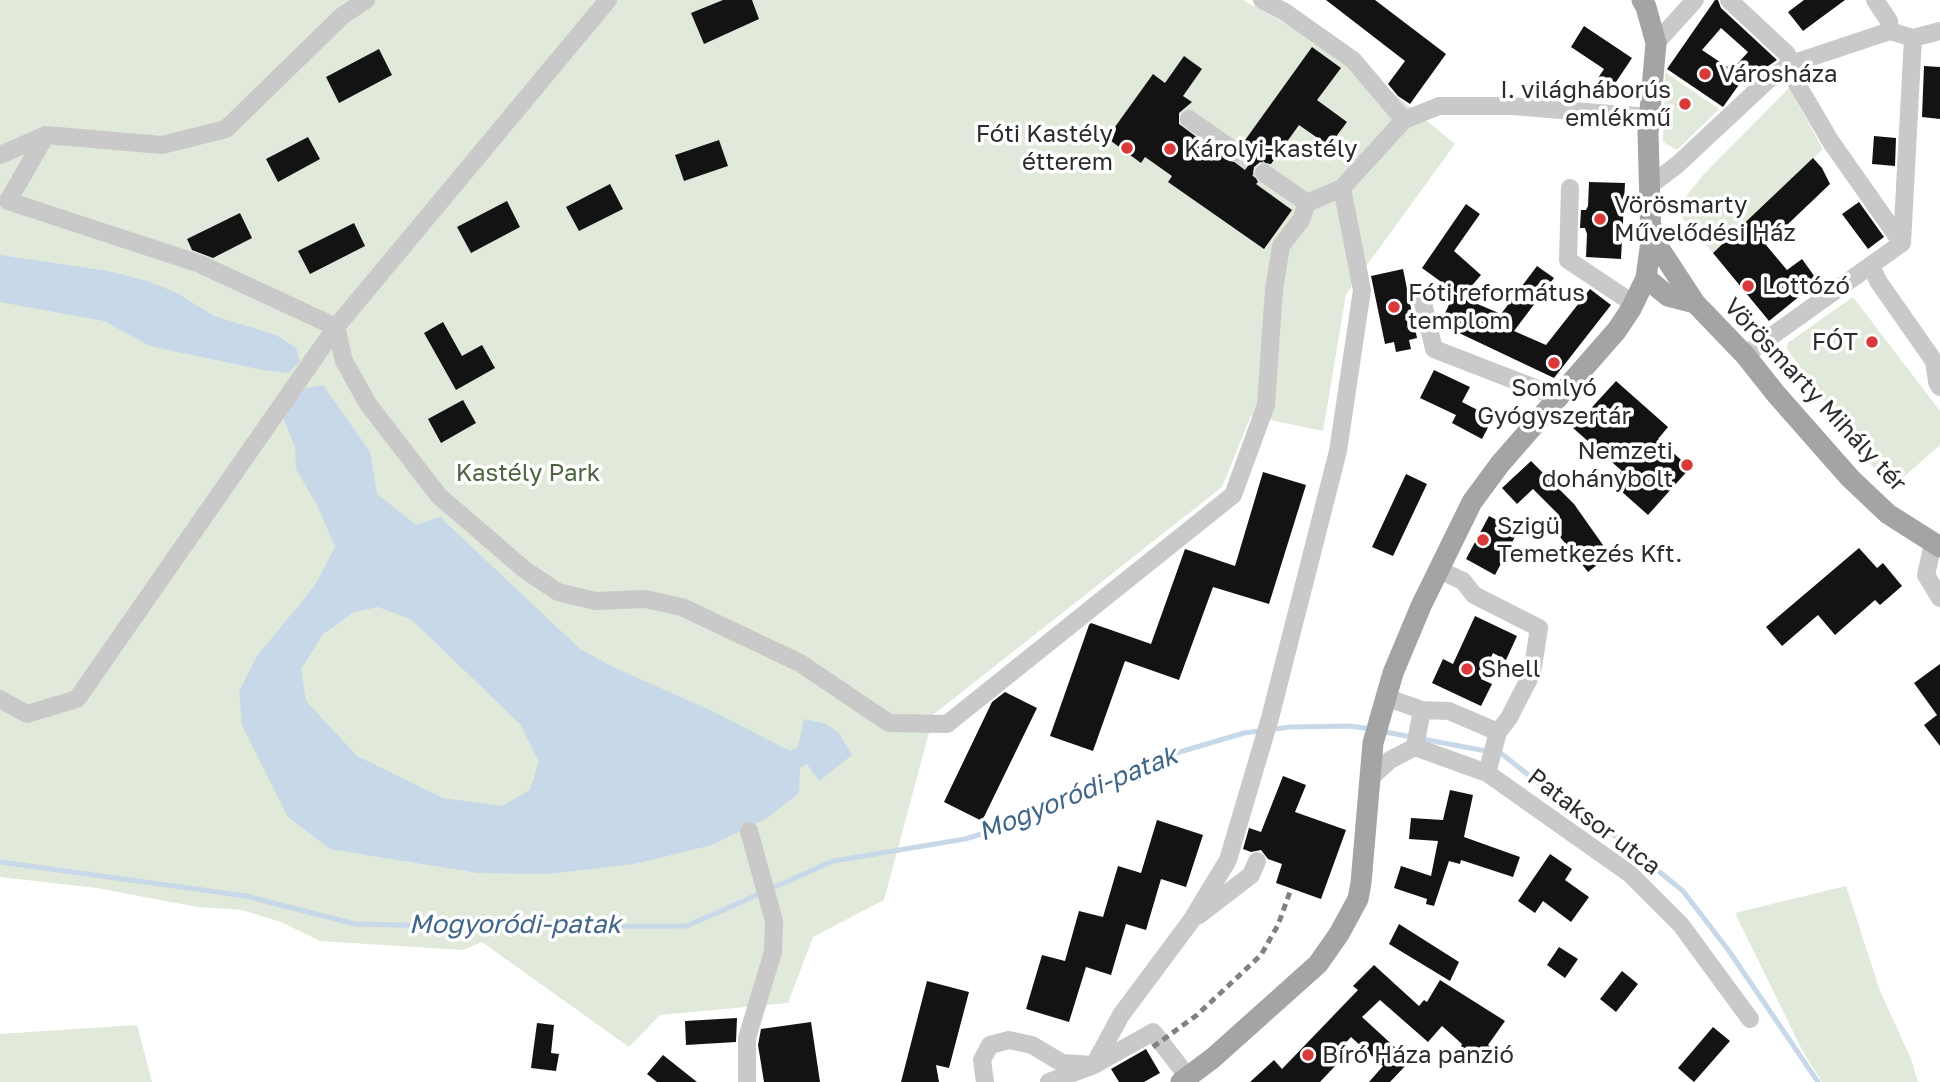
<!DOCTYPE html>
<meta charset="utf-8">
<style>
body{margin:0}
canvas{display:block;background:#fff}
</style>
<canvas width="1940" height="1082"></canvas>
<script>
const c = document.querySelector('canvas').getContext('2d');
c.lineJoin = 'round';
function paint(path, color) {
  c.fillStyle = color;
  c.fill(path, 'evenodd');
}
function shape(rows) {
  const path = new Path2D();
  for (const r of rows) {
    path.moveTo(r[0], r[1]);
    for (let i = 2; i < r.length; i += 2) path.lineTo(r[i], r[i + 1]);
  }
  return path;
}
function stroke(path, color, width, dash) {
  c.strokeStyle = color;
  c.lineWidth = width;
  c.lineCap = dash ? 'butt' : 'round';
  c.setLineDash(dash || []);
  c.stroke(path);
}
function label(font, color, halo, rows, align = 'center') {
  c.font = font + ' "Golos Text",sans-serif';
  c.lineWidth = 7;
  c.setLineDash([]);
  c.textBaseline = 'middle';
  c.strokeStyle = halo;
  c.fillStyle = color;
  for (const [text, x, y, turn = 0] of rows) {
    c.save();
    c.translate(x, y);
    c.rotate((+turn || 0) * Math.PI / 180);
    c.textAlign = isNaN(turn) ? turn : align;
    if (halo) c.strokeText(text, 0, 0);
    c.fillText(text, 0, 0);
    c.restore();
  }
}
paint(shape([
 [0,0,1243,0,1353,60,1455,144,1346,294,1323,431,1251,416,1222,487,934,714,884,900,813,937,788,1003,660,1015,629,1047,482,942,463,950,320,941,281,922,242,910,197,907,97,888,0,877],
 [1665,72,1719,109,1677,150,1663,142],
 [1789,88,1823,149,1713,253,1679,214,1679,205,1704,174],
 [1853,297,1940,411,1940,445,1892,487,1860,453,1786,347,1789,342],
 [1846,886,1880,991,1911,1059,1918,1082,1822,1082,1803,1052,1735,913],
 [137,1025,152,1082,0,1082,0,1034]
]), '#e1e9da');
paint(shape([
 [0,255,108,271,147,281,175,292,214,316,276,335,296,348,300,361,289,373,263,370,150,346,104,321,0,302],
 [323,385,370,452,377,494,416,525,440,517,580,649,613,667,712,711,790,751,798,747,804,719,826,724,839,733,852,755,819,781,807,764,800,768,799,793,767,818,712,845,634,864,548,874,478,873,330,849,288,817,242,725,239,691,257,656,314,587,335,547,317,505,296,469,295,447,283,417,301,389],
 [378,607,411,619,520,724,539,761,530,790,502,806,443,798,357,756,306,701,301,669,323,634,354,612]
]), '#c7d8e8');
stroke(shape([
 [1380,731,1502,754,1546,789,1619,839,1683,891,1729,951,1818,1082],
 [0,862,246,896,355,924,474,927,687,926,833,861,965,839,1017,823,1173,754,1244,733,1290,727,1350,726,1371,729]
]), '#c7d8e8', 5);
paint(shape([
 [723,0,752,0,759,19,704,44,691,13],
 [1326,0,1375,0,1446,54,1410,104,1398,96,1388,84,1405,61],
 [1715,0,1718,0,1721,8,1777,60,1752,77,1748,72,1723,107,1667,69],
 [1721,28,1748,52,1732,70,1702,50],
 [1804,0,1845,0,1803,31,1788,12],
 [1584,26,1632,58,1606,97,1592,87,1604,69,1571,47],
 [1312,47,1341,68,1317,100,1347,122,1329,146,1299,125,1271,164,1260,162,1254,167,1253,173,1258,182,1256,184,1292,210,1264,249,1168,182,1172,176,1145,157,1141,163,1107,138,1153,74,1165,83,1184,56,1202,69,1183,96,1192,102,1179,113,1179,124,1229,161,1240,163,1247,154,1243,143],
 [379,49,392,75,339,103,326,77],
 [1924,66,1940,67,1940,119,1922,117],
 [1874,136,1896,138,1895,166,1872,164],
 [308,137,320,159,278,182,266,159],
 [719,140,728,166,684,181,675,155],
 [1813,158,1822,168,1830,184,1766,245,1787,270,1802,259,1820,284,1808,293,1806,291,1769,321,1713,253],
 [1589,182,1625,183,1621,259,1586,257,1587,234,1585,228,1580,228,1581,210,1586,210,1588,206],
 [610,184,623,209,579,231,566,207],
 [507,201,520,227,471,253,457,227],
 [1859,202,1884,237,1868,249,1842,214],
 [1466,204,1480,214,1454,251,1481,275,1462,297,1422,268],
 [240,213,252,238,213,258,192,250,187,239],
 [354,223,365,246,310,274,298,251],
 [1537,266,1554,278,1514,331,1546,345,1590,289,1611,305,1554,378,1440,324,1454,294,1501,314],
 [1403,269,1417,338,1409,340,1411,349,1396,352,1394,342,1385,344,1371,276],
 [443,322,462,356,482,345,495,368,456,390,424,333],
 [1434,370,1470,387,1462,402,1493,418,1482,439,1452,423,1456,415,1420,398],
 [1616,381,1668,427,1658,439,1690,468,1648,515,1612,483,1622,471,1573,428],
 [463,400,476,423,441,443,428,419],
 [1531,461,1574,504,1610,555,1588,572,1549,523,1559,515,1533,489,1517,504,1502,488],
 [1263,472,1306,485,1269,604,1213,587,1179,680,1125,661,1093,751,1050,736,1089,625,1091,623,1151,644,1185,549,1235,566],
 [1406,474,1427,484,1393,556,1372,547],
 [1489,516,1518,531,1495,575,1466,559],
 [1859,548,1877,568,1883,563,1902,586,1880,605,1875,600,1835,635,1818,615,1782,646,1766,627],
 [1475,616,1517,636,1506,660,1493,653,1481,679,1492,684,1481,706,1432,683,1443,659,1453,664],
 [1940,664,1940,746,1924,725,1937,715,1914,683],
 [1005,692,1037,708,982,821,944,802,992,702],
 [1283,776,1306,785,1295,812,1346,830,1321,899,1276,883,1282,864,1268,859,1261,850,1251,852,1243,849,1249,828,1261,832],
 [1450,790,1473,795,1464,837,1520,857,1513,877,1461,860,1460,864,1449,861,1434,906,1426,904,1427,899,1394,888,1401,866,1431,876,1438,841,1409,839,1411,818,1443,820],
 [1157,820,1203,835,1186,887,1161,879,1146,930,1126,924,1111,975,1086,967,1069,1022,1026,1009,1042,955,1065,961,1079,911,1103,917,1118,866,1141,873],
 [1550,854,1572,869,1565,880,1589,897,1571,922,1543,901,1535,913,1518,901],
 [1399,924,1459,962,1450,981,1389,944],
 [1559,947,1578,959,1565,978,1547,965],
 [1374,965,1419,1006,1424,1000,1427,1002,1440,980,1505,1021,1488,1045,1496,1052,1484,1066,1461,1046,1462,1044,1442,1026,1428,1042,1380,1000,1362,1017,1410,1061,1390,1082,1369,1082,1383,1066,1351,1037,1330,1060,1336,1065,1320,1082,1250,1082,1274,1060,1282,1069,1358,990,1353,986],
 [1622,971,1638,984,1616,1012,1600,999],
 [927,981,969,992,949,1068,936,1065,939,1082,901,1082],
 [737,1018,736,1042,686,1045,685,1021],
 [811,1022,820,1082,764,1082,758,1045,761,1029],
 [537,1023,554,1025,551,1053,559,1054,556,1071,531,1068],
 [1713,1027,1730,1041,1694,1082,1678,1068],
 [1146,1049,1160,1073,1144,1082,1119,1082,1111,1069],
 [663,1055,697,1082,657,1082,647,1074]
]), '#131313');
stroke(shape([
 [1236,152,1264,173]
]), '#d5d5d5', 18, [18, 9]);
stroke(shape([
 [1262,0,1285,12,1353,60,1404,120],
 [1729,0,1787,54,1797,84,1831,142,1902,243],
 [1875,0,1889,21,1890,31],
 [1656,43,1695,0],
 [1189,119,1236,152],
 [0,155,46,135],
 [1264,173,1307,203],
 [1649,186,1677,165,1767,81,1791,64,1890,31,1913,38,1940,31],
 [1570,188,1568,260,1634,304],
 [1902,243,1913,38],
 [1871,266,1878,281,1934,361,1937,382,1940,387],
 [1422,299,1434,349,1558,397],
 [336,327,344,361,368,404,439,496,525,570,558,592,595,601,645,599,682,607,800,663,889,723,947,724,1233,495,1266,405,1274,290,1281,246,1301,220,1307,203,1342,188,1404,120,1439,106,1511,106,1649,117],
 [336,327,200,264,8,201,46,135,162,145,226,129,342,16,366,0],
 [1745,355,1902,243],
 [1933,544,1926,575,1940,598],
 [1385,697,1422,710,1449,711,1498,732,1509,718,1532,673,1539,628,1474,595,1463,581,1439,570],
 [0,699,27,714,77,699,336,327,608,0],
 [1415,747,1422,710],
 [1487,773,1498,732],
 [1369,779,1390,760,1415,747,1487,773,1630,874,1681,925,1750,1019],
 [1199,915,1251,875,1257,861],
 [747,1082,747,1038,773,952,774,921,749,831],
 [985,1082,982,1060,990,1045,1009,1040,1032,1045,1062,1063,1094,1065,1153,1032,1188,1077],
 [1049,1082,1094,1065,1121,1015,1191,921,1228,860,1270,718,1338,451,1362,290,1342,188]
]), '#c9c9c9', 18);
stroke(shape([
 [1652,228,1659,248,1695,303,1745,355,1776,394,1850,478,1888,514,1940,547],
 [1646,278,1668,296,1695,303],
 [1181,1082,1213,1058,1318,964,1339,934,1358,899,1361,883,1373,743,1393,673,1421,606,1472,502,1500,464,1617,330,1631,309,1646,278,1651,241,1648,133,1656,43,1646,7,1642,0]
]), '#a4a4a4', 21);
stroke(shape([
 [1153,1047,1197,1015,1261,955,1278,925,1291,889]
]), '#818181', 5, [7, 5]);
for (const [x, y, r, color] of [
 [1705,74,7,"#d93938"],
 [1685,104,7,"#d93938"],
 [1127,148,7,"#d93938"],
 [1170,149,7,"#d93938"],
 [1600,219,7,"#d93938"],
 [1748,286,7,"#d93938"],
 [1394,307,7,"#d93938"],
 [1872,342,7,"#d93938"],
 [1554,363,7,"#d93938"],
 [1687,465,7,"#d93938"],
 [1483,540,7,"#d93938"],
 [1467,669,7,"#d93938"],
 [1308,1055,7,"#d93938"]
]) {
  const dot = new Path2D();
  dot.arc(x, y, r, 0, 2 * Math.PI);
  c.fillStyle = color;
  c.fill(dot);
  stroke(dot, '#fff', 2.5);
}
label('24px', '#2c2c2c', '#fff', [
 ["Városháza",1719,74],
 ["I. világháborús",1671,90,"right"],
 ["emlékmű",1671,118,"right"],
 ["Fóti Kastély",1113,134,"right"],
 ["étterem",1113,162,"right"],
 ["Károlyi-kastély",1184,149],
 ["Vörösmarty",1614,205],
 ["Művelődési Ház",1614,233],
 ["Lottózó",1762,286],
 ["Fóti református",1408,293],
 ["templom",1408,321],
 ["FÓT",1858,342,"right"],
 ["Somlyó",1554,388,"center"],
 ["Gyógyszertár",1554,416,"center"],
 ["Nemzeti",1673,451,"right"],
 ["dohánybolt",1673,479,"right"],
 ["Szigü",1497,526],
 ["Temetkezés Kft.",1497,554],
 ["Shell",1481,669],
 ["Bíró Háza panzió",1322,1055]
], 'left');
label('24px', '#2c2c2c', '#fff', [
 ["Vörösmarty Mihály tér",1815,395,47],
 ["Pataksor utca",1594,822,37]
]);
label('24px', '#4c643d', '#fff', [
 ["Kastély Park",528,473]
]);
label('italic 26px', '#406688', '#fff', [
 ["Mogyoródi-patak",1078,794,-22],
 ["Mogyoródi-patak",515,925]
]);
</script>
